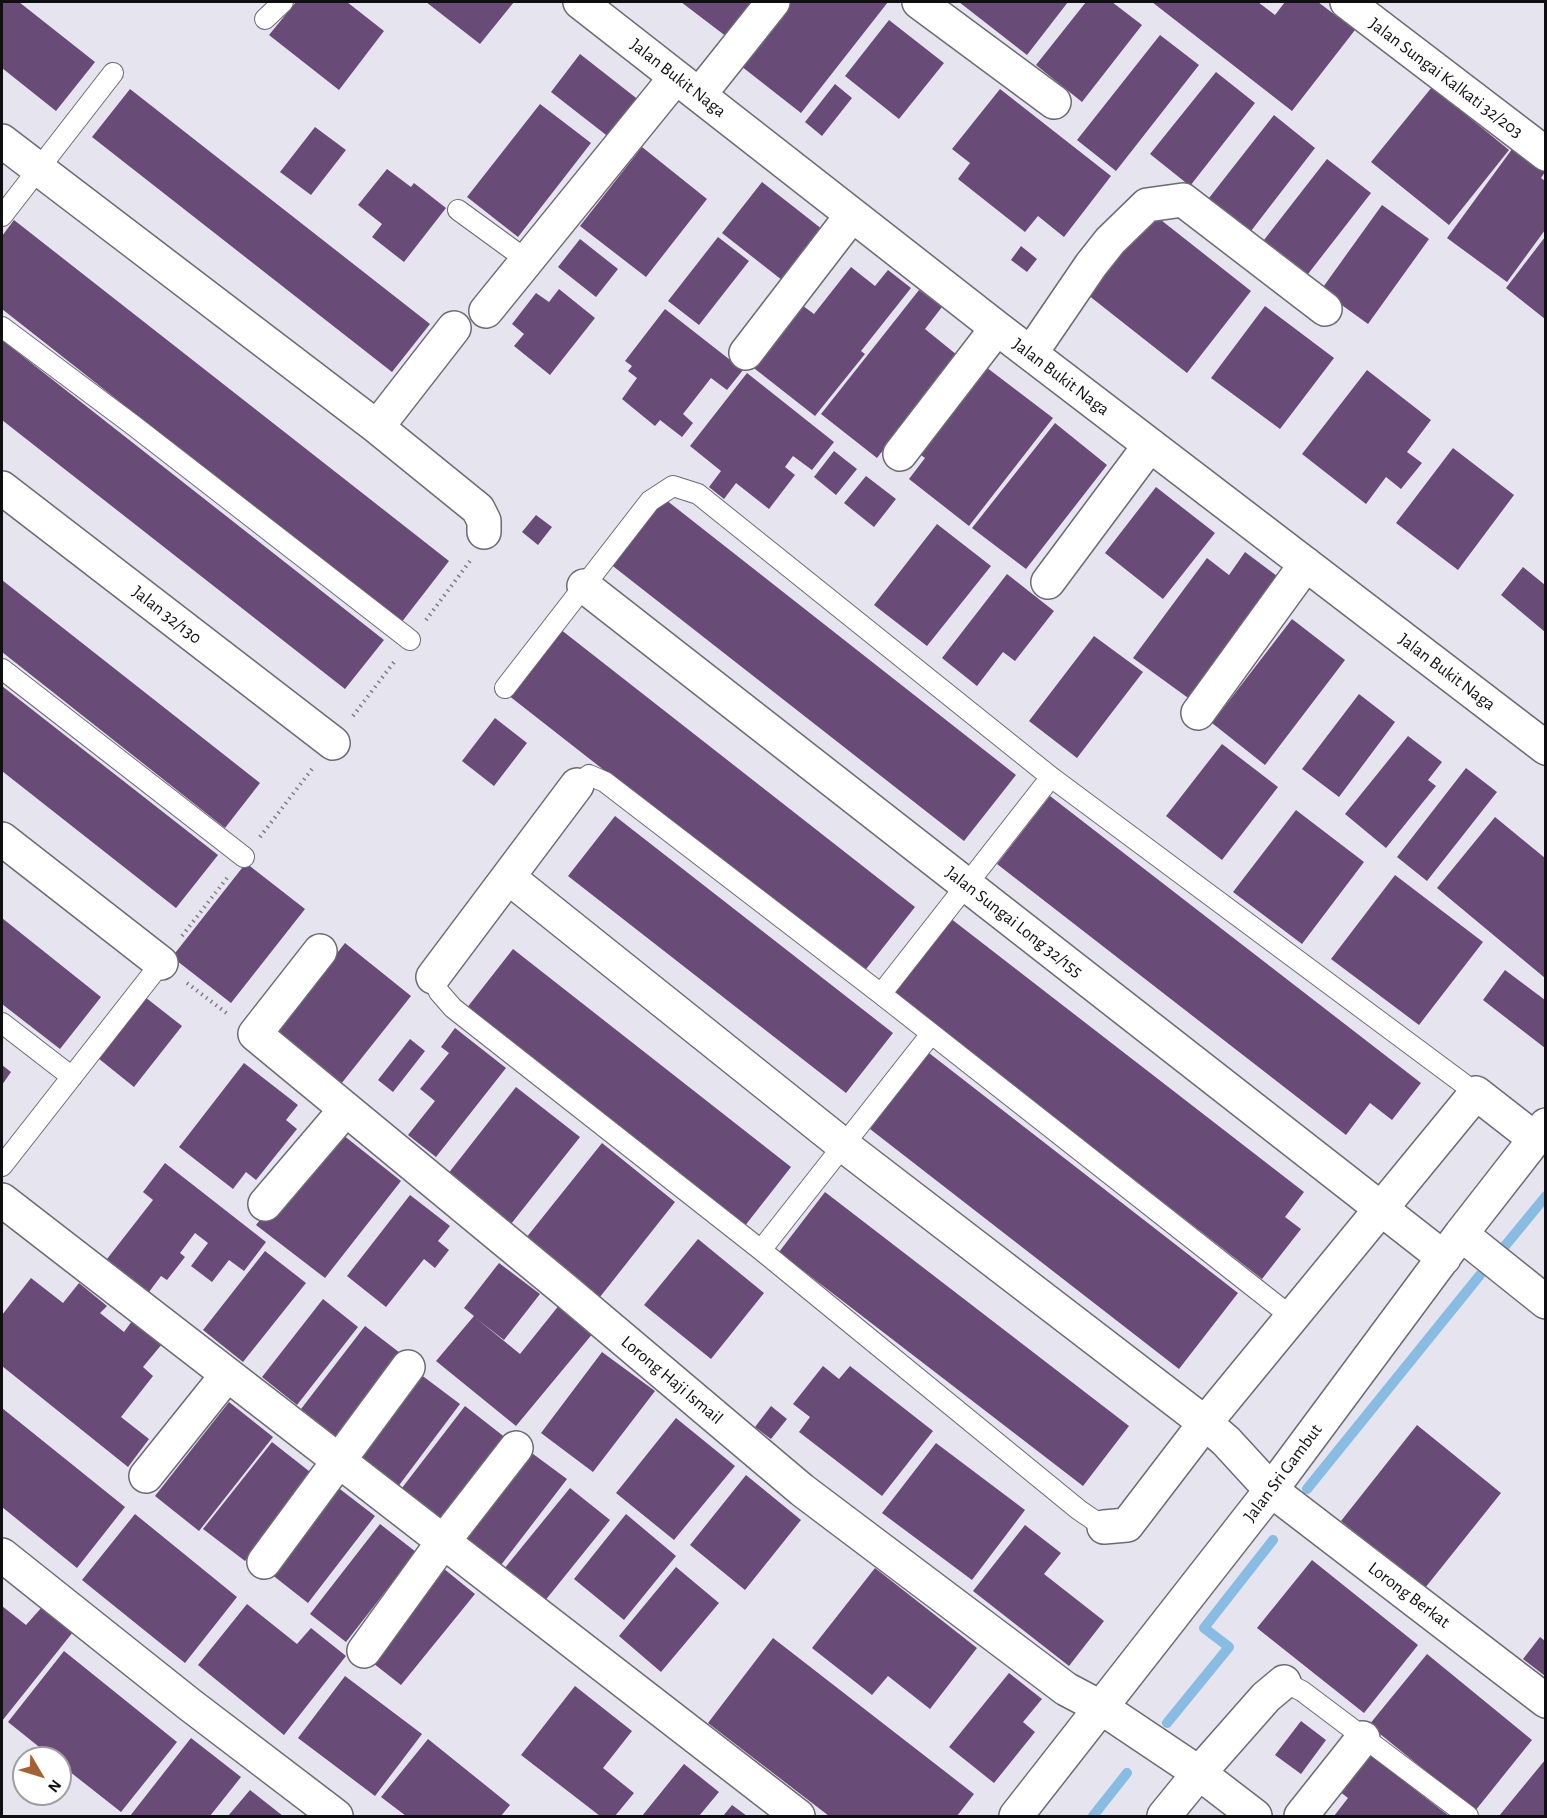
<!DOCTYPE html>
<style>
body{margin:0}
#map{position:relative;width:1547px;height:1818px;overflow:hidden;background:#e6e5ef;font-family:"Alegreya Sans",sans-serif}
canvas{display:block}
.frame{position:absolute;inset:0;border:3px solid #0f0f12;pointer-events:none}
.north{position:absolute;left:12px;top:1746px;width:60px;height:60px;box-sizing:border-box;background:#fff;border:2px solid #9f9fa0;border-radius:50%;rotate:128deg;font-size:16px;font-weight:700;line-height:24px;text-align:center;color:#0f0f12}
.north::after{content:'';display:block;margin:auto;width:21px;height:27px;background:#a56132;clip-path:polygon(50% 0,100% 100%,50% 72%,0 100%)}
</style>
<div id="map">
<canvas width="1547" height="1818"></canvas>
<div class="frame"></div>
<div class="north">N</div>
</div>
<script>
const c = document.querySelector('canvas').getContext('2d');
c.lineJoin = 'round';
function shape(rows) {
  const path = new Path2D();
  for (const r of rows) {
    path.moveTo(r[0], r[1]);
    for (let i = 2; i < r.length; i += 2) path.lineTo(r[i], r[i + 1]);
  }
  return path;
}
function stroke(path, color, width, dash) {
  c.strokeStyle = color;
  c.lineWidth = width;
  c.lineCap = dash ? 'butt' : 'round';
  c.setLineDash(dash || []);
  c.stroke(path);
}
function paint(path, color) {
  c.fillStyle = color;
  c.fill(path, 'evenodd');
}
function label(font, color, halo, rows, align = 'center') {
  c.font = font + ' "Alegreya Sans",sans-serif';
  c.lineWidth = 6;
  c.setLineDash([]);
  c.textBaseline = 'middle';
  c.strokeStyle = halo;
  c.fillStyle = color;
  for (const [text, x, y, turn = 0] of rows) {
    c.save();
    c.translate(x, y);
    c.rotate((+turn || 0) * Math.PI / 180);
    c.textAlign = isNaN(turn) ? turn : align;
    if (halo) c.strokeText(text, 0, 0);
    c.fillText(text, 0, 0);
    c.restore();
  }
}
stroke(shape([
 [1500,1252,1546,1196],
 [1307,1489,1480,1275],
 [1167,1723,1229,1647,1204,1628,1273,1540],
 [1093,1816,1127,1773]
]), '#88bce3', 10);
paint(shape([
 [2,2,19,2,95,62,56,111,2,68],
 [296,2,347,2,384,31,339,90,269,35],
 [426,2,514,2,480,44],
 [681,2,755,2,727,37],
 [791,2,888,2,801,113,741,66],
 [959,2,1068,2,1027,55],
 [1086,2,1112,2,1142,25,1082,102,1036,65],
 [1152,2,1258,2,1275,15,1285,2,1318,2,1355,30,1292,111],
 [889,20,944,63,899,119,845,76],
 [1160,35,1199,65,1116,171,1077,140],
 [580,54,640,101,610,138,551,92],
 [1216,72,1255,103,1190,186,1150,154],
 [835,84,852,98,822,136,805,122],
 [1432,87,1509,150,1449,225,1371,162],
 [130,89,430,324,392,372,92,137],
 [1000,89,1111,176,1064,237,1038,216,1025,232,958,179,970,163,952,149],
 [540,104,591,143,518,237,467,197],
 [1274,115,1315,148,1251,231,1209,198],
 [315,127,346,150,311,195,280,172],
 [1515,145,1545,167,1545,172,1541,178,1545,181,1545,230,1507,282,1447,238],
 [642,147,707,199,646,277,580,226],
 [1327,159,1371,193,1308,274,1264,240],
 [387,169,411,187,414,183,446,208,404,262,372,237,382,224,358,205],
 [762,182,827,233,787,284,722,233],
 [1382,205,1429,239,1368,324,1321,290],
 [1147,209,1251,291,1187,373,1083,291],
 [14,220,449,561,401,623,2,309,2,236],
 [718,237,749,261,699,325,668,301],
 [1545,237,1545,319,1506,288],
 [580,239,618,269,596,297,558,267],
 [1021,246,1037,259,1027,272,1011,260],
 [851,267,875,286,888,270,911,288,861,351,865,354,815,416,750,365,799,303,814,314],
 [559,289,595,318,550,375,514,346,524,334,512,324,536,293,549,302],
 [919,290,942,307,925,329,957,355,877,458,821,414],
 [1265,306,1334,358,1280,429,1211,378],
 [665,309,743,370,727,390,711,378,683,414,693,423,682,437,660,420,655,426,622,399,637,378,628,371,632,366,625,361],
 [2,340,384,640,345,689,2,420],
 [982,364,1053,418,969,526,909,479,925,458,914,450],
 [1367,370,1431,420,1407,452,1422,463,1401,489,1386,477,1366,504,1302,454],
 [747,373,834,442,812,470,793,456,785,467,795,475,769,509,736,483,724,499,709,487,721,471,690,446],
 [1055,423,1107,465,1026,569,972,528],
 [1453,448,1514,495,1458,570,1396,523],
 [834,451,857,469,836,495,814,477],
 [866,476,896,499,874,527,844,503],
 [1156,487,1215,533,1163,599,1105,553],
 [661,496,1016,775,964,841,609,563],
 [536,515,552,527,538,545,522,532],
 [937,524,991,566,927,646,874,605],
 [1245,552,1281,579,1191,700,1133,658,1207,558,1229,575],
 [1523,567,1545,585,1545,632,1501,595],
 [1007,574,1054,611,1015,661,1003,652,977,686,942,658],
 [2,580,260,783,225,828,2,652],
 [1292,619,1345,660,1265,765,1212,723],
 [560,629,915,907,863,973,508,695],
 [1094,636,1143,672,1077,758,1029,721],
 [2,686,218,855,176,908,2,771],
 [1359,694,1395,722,1339,797,1302,769],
 [495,718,527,743,494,786,462,761],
 [1408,736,1442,762,1428,780,1436,786,1386,848,1345,814],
 [1222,744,1278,787,1222,860,1166,816],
 [1466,768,1497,792,1427,881,1397,857],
 [1050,796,1421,1083,1392,1120,1370,1103,1346,1135,997,864],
 [1296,810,1364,862,1302,944,1233,892],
 [615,816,893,1033,846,1093,568,876],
 [1495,817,1545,858,1545,978,1437,888],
 [246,863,305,909,231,1003,172,957],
 [1395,875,1483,942,1419,1025,1331,959],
 [2,918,101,997,60,1049,2,1004],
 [950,918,1304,1192,1285,1217,1301,1229,1262,1279,893,992],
 [345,943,411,996,337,1089,271,1038],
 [513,949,791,1167,744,1227,466,1009],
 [1505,970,1545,1000,1545,1048,1483,1000],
 [145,997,182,1026,134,1087,98,1058],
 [455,1028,506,1068,436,1157,408,1135,435,1101,420,1089,449,1053,441,1047],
 [410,1039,425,1051,393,1092,378,1080],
 [929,1053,1238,1293,1179,1369,870,1129],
 [244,1063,298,1105,286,1120,297,1129,256,1180,246,1172,233,1189,179,1147],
 [2,1065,11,1072,2,1085],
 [516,1087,580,1137,507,1229,444,1179],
 [333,1127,401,1181,325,1278,256,1225],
 [602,1143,675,1202,596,1302,522,1243],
 [165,1163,266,1242,244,1271,229,1260,212,1282,191,1266,208,1243,195,1233,180,1253,185,1257,167,1280,161,1276,149,1292,107,1259,153,1200,143,1192],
 [825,1192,1129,1426,1083,1486,779,1252],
 [410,1195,450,1226,438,1241,449,1250,435,1268,424,1259,386,1307,347,1276],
 [698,1239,764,1293,711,1359,644,1305],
 [265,1251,306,1283,243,1362,203,1330],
 [499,1263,540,1294,504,1340,477,1319,520,1354,560,1304,594,1332,516,1426,436,1361,474,1316,464,1308],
 [31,1278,63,1303,79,1283,107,1306,100,1313,124,1332,132,1321,162,1344,143,1367,153,1376,121,1417,149,1439,128,1467,2,1366,2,1315],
 [323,1299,358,1327,297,1405,262,1377],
 [365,1326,404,1356,339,1439,301,1409],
 [602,1352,655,1391,593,1472,541,1433],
 [823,1366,839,1379,850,1366,933,1431,882,1496,799,1432,810,1417,793,1404],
 [420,1374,460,1404,397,1488,357,1457],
 [229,1402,273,1437,199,1531,155,1496],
 [465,1406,511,1442,439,1536,392,1501],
 [771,1406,787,1419,771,1439,755,1427],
 [2,1408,125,1507,77,1568,2,1507],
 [676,1418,735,1466,674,1540,616,1493],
 [1417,1425,1501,1493,1425,1588,1341,1521],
 [272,1442,314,1475,245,1561,203,1529],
 [936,1443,1025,1510,972,1580,882,1513],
 [525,1448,567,1479,501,1565,460,1534],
 [746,1475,801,1520,745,1590,690,1545],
 [332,1483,375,1516,308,1603,266,1570],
 [570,1488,610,1520,544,1602,504,1569],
 [135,1514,237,1597,185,1663,82,1580],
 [626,1514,676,1556,624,1620,574,1579],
 [380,1524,416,1552,346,1642,310,1614],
 [1025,1525,1061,1553,1044,1574,1104,1621,1069,1666,973,1591],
 [1312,1560,1418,1645,1364,1713,1257,1628],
 [438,1564,475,1594,401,1685,364,1656],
 [676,1567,719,1603,661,1672,619,1636],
 [875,1568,977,1648,930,1709,888,1676,872,1695,812,1648],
 [247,1604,297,1644,311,1628,346,1656,284,1735,198,1665],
 [2,1606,26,1625,42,1607,73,1632,2,1721],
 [1540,1637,1545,1641,1545,1676,1523,1659],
 [773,1638,974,1794,957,1816,829,1816,708,1723],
 [64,1651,177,1742,121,1812,60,1764,60,1758,53,1758,8,1722],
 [1427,1654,1532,1740,1475,1811,1369,1725],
 [1009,1673,1042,1699,1023,1722,1035,1732,994,1783,949,1747],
 [345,1676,422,1734,375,1796,298,1738],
 [575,1686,632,1731,603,1768,634,1793,615,1816,600,1816,521,1755],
 [1301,1721,1326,1740,1301,1774,1275,1755],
 [191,1738,241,1777,210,1816,130,1816],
 [428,1739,510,1805,501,1816,406,1816,381,1797],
 [1364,1750,1449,1816,1334,1816,1348,1798,1335,1788],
 [1545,1760,1545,1816,1499,1816],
 [684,1764,719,1792,699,1816,642,1816],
 [250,1790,283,1816,228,1816],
 [732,1805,747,1816,723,1816]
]), '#694b77');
const service = shape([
 [265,19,283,2],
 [458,210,528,261],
 [2,216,113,73],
 [2,327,133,425,410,640],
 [2,669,244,857],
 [505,688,650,501,673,486,698,494,1051,777,1476,1093],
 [577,785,589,775,605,782,881,994,1293,1318],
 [433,977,439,992,453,1008,761,1250,1079,1510,1104,1527],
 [881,994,1051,777],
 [2,1023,72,1077],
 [2,1166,161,963],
 [761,1250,931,1034],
 [1284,1682,1302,1691,1468,1816]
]);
const minor = shape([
 [580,2,997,328,1546,748],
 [919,2,1054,102],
 [1347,2,1546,154],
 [699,95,773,2],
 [2,141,377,427,478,509,484,521,484,532],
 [486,311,676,77],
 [746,353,852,215],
 [1031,353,1091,265,1110,241,1147,205,1183,200,1325,309],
 [377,427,454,328],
 [900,454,997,328],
 [2,488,333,743],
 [1048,582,1150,445],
 [584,586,1444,1258],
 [1198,713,1306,564],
 [2,839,161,963],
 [508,877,843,1145,1205,1423,1226,1441,1271,1490,1546,1701],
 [320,951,255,1034,565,1290,802,1490,1066,1689,1102,1708,1199,1773,1255,1816],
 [433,977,577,785],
 [2,1200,798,1816],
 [265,1204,346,1109],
 [1461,1234,1546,1302],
 [146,1476,227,1375],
 [1104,1527,1127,1525,1205,1423,1476,1093,1535,1139],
 [2,1555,189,1704,336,1816],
 [264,1562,408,1367],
 [364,1651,443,1542,516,1448],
 [1016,1816,1271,1490,1461,1234,1546,1125],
 [1164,1816,1199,1773,1266,1697,1284,1682],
 [1301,1816,1363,1738]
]);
stroke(service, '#6c6b74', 22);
stroke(minor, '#6c6b74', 36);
stroke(shape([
 [426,620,470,561],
 [353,716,394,662],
 [260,837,312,769],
 [182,936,227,878],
 [187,983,229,1015]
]), '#7e7d84', 4, [1.5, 4.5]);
stroke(service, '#fff', 20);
stroke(minor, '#fff', 33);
label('18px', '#0f0f12', '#fff', [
 ["Jalan Bukit Naga",678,78,38],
 ["Jalan Sungai Kalkati 32/203",1446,78,37],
 ["Jalan Bukit Naga",1061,377,37],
 ["Jalan 32/130",167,615,38],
 ["Jalan Bukit Naga",1447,672,37],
 ["Jalan Sungai Long 32/155",1014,922,38],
 ["Lorong Haji Ismail",672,1380,40],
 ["Jalan Sri Gambut",1283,1473,-53],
 ["Lorong Berkat",1409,1595,37]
]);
</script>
